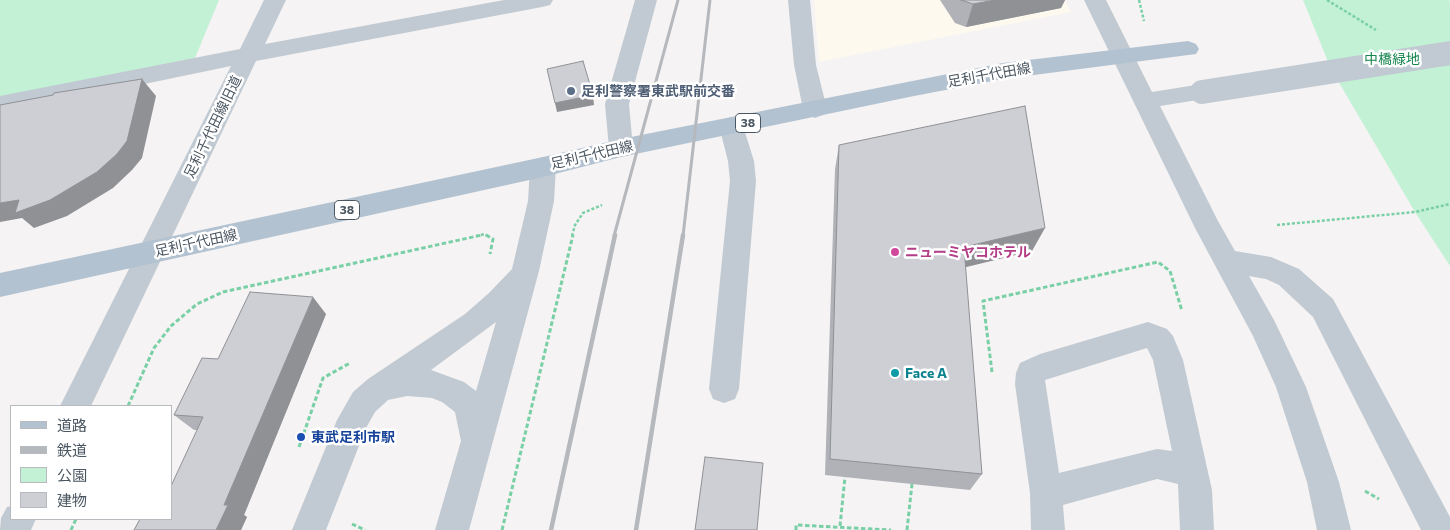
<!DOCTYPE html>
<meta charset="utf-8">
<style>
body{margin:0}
#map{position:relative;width:1450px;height:530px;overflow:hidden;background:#f5f3f3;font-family:Commissioner,"Noto Sans JP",sans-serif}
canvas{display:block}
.legend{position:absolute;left:10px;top:405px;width:162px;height:115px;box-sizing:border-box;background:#fff;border:1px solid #b7bbc0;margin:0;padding:6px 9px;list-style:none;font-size:15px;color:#4a5661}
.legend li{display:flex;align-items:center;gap:10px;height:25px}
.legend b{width:25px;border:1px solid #b7bbc0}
</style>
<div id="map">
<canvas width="1450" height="530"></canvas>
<ul class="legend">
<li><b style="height:6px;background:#b3c2d1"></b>道路</li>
<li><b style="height:6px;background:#b5b8bd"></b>鉄道</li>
<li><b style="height:14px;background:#c3f1d5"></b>公園</li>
<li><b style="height:14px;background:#cdcfd5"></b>建物</li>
</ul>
</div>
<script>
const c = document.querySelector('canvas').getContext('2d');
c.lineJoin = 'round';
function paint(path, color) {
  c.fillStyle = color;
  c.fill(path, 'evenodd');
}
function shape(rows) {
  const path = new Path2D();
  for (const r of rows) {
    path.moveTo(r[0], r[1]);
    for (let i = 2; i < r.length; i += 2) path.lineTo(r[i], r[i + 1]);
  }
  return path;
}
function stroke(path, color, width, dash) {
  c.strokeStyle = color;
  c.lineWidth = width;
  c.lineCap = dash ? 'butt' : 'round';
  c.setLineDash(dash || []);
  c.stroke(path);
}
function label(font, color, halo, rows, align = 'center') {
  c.font = font + ' Commissioner,"Noto Sans JP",sans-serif';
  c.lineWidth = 5;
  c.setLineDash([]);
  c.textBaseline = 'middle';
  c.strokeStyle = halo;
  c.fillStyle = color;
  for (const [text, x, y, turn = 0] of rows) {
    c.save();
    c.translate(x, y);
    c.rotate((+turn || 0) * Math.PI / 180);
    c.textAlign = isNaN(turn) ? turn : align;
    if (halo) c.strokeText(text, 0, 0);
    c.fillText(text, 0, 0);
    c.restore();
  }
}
paint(shape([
 [814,0,1064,0,1071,12,819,62]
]), '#fdf9ef');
paint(shape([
 [0,0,219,0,195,58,0,99],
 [1303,0,1449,0,1450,2,1450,266,1415,212,1331,69]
]), '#c3f1d5');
stroke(shape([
 [1139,0,1144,21],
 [1327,0,1376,30],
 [1277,225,1415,212,1450,204],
 [476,236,485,234,488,236],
 [572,236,575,225,583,213,602,205]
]), '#7ad0a6', 2.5, [3, 2]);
stroke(shape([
 [486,235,493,239,490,254],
 [992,372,983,301,1158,262,1170,271,1182,311],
 [128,406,154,348,171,326,197,304,223,292,482,235],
 [299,447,323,378,350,363],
 [1365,491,1379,499],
 [352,524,365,530],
 [840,526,845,477],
 [71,530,76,519],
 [502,530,573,235],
 [796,530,796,525,891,530],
 [907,530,912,484]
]), '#7ad0a6', 3, [4.5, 2.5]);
paint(shape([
 [264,0,286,0,265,44,504,0,553,0,550,5,542,7,256,61,91,406,60,406,231,66,0,114,0,96,240,49,264,0],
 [635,0,657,0,629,104,633,148,630,155,621,157,612,155,609,148,605,104,635,0],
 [788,0,810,0,816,65,827,109,823,115,815,118,807,115,803,109,794,65,788,0],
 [1084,0,1106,0,1152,92,1202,84,1210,86,1214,92,1210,98,1160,106,1218,221,1235,251,1271,257,1299,269,1333,299,1450,517,1450,530,1421,530,1313,317,1279,285,1266,279,1249,276,1274,320,1306,387,1339,482,1351,530,1317,530,1307,482,1276,387,1253,336,1195,228,1084,0],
 [731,117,740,120,743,126,754,161,756,181,739,389,735,399,724,403,713,399,709,389,730,181,728,161,719,126,722,120,731,117],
 [543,157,552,160,556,167,554,201,539,271,469,530,435,530,461,441,455,412,442,402,432,398,407,396,388,400,375,412,366,428,326,530,292,530,337,420,353,392,368,379,465,314,489,293,512,269,528,201,530,167,534,160,543,157],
 [496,322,476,391,464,382,431,370,496,322],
 [1148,322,1167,329,1173,336,1183,360,1212,490,1214,530,1180,530,1178,484,1157,479,1063,505,1065,530,1031,530,1030,493,1015,384,1016,373,1020,363,1040,354,1148,322],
 [1147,348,1153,360,1172,451,1157,449,1059,473,1045,380,1147,348],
 [11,506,11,519,36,519,31,530,0,530,1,518,7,507,11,506]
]), '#c1cad2');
paint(shape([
 [1188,41,1196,44,1199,49,1196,54,1003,79,914,96,621,157,543,177,0,297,0,273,543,157,621,139,1003,63,1188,41]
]), '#b3c2d1');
stroke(shape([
 [614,236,678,0],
 [683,236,710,0]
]), '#b5b8bd', 3);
stroke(shape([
 [551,530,615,235],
 [636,530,683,235]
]), '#b5b8bd', 4.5);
stroke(shape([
 [1202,92,1450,53]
]), '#c1cad2', 24);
paint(shape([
 [940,0,1065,0,1061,8,966,27,955,23],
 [839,145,1032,251,965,267,982,474,970,490,825,475,835,169],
 [326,314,244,515,247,517,241,530,134,530,171,519,198,430,194,430,174,415,218,359]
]), '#b0b2b7');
paint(shape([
 [995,0,1065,0,1061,8,966,27,973,4],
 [142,79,156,96,142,158,132,170,113,188,67,216,34,228,22,218,0,222,0,203],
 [593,95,594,105,557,112,555,103],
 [1045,228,1032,251,954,270,964,247],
 [313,297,326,314,244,515,247,517,241,530,216,530,224,505]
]), '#909195');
const building = shape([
 [961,0,995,0,973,4,961,0],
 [583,61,593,95,555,103,547,69,583,61],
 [142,79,127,141,117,154,97,172,50,200,15,213,19,200,0,203,0,105,53,95,54,93,142,79],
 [1025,106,1045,228,964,247,982,474,830,459,839,145,1025,106],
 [250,292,313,297,224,505,228,505,216,530,134,530,140,519,171,519,171,486,203,417,174,415,202,358,218,359,250,292],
 [705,457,763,463,757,530,695,530,705,457]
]);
paint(building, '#cdcfd5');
stroke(building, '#909195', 1);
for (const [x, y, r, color] of [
 [571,91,5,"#5c6f8a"],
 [895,252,5,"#d1479c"],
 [895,373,5,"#0f9aa8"],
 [301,437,5,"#1a4fb4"]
]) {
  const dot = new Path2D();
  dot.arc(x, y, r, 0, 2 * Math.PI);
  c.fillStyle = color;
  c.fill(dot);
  stroke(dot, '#fff', 2);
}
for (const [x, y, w] of [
 [748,123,25],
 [347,210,25]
]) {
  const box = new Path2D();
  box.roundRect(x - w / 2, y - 9.5, w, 19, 4);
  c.fillStyle = '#fff';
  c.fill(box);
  stroke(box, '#4a5661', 1);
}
label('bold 12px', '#4a5661', null, [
 ["38",748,123],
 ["38",347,210]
]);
label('14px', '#17864f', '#fff', [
 ["中橋緑地",1392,59]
]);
label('14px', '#4a5661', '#fff', [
 ["足利千代田線",989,75,-10],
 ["足利千代田線旧道",213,127,-64],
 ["足利千代田線",592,155,-13],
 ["足利千代田線",196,243,-12]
]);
label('bold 14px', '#4e5e75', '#fff', [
 ["足利警察署東武駅前交番",581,91]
], 'left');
label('bold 14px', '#b23c85', '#fff', [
 ["ニューミヤコホテル",905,252]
], 'left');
label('bold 14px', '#0d838f', '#fff', [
 ["Face A",905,373]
], 'left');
label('bold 14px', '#164399', '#fff', [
 ["東武足利市駅",311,437]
], 'left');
</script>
